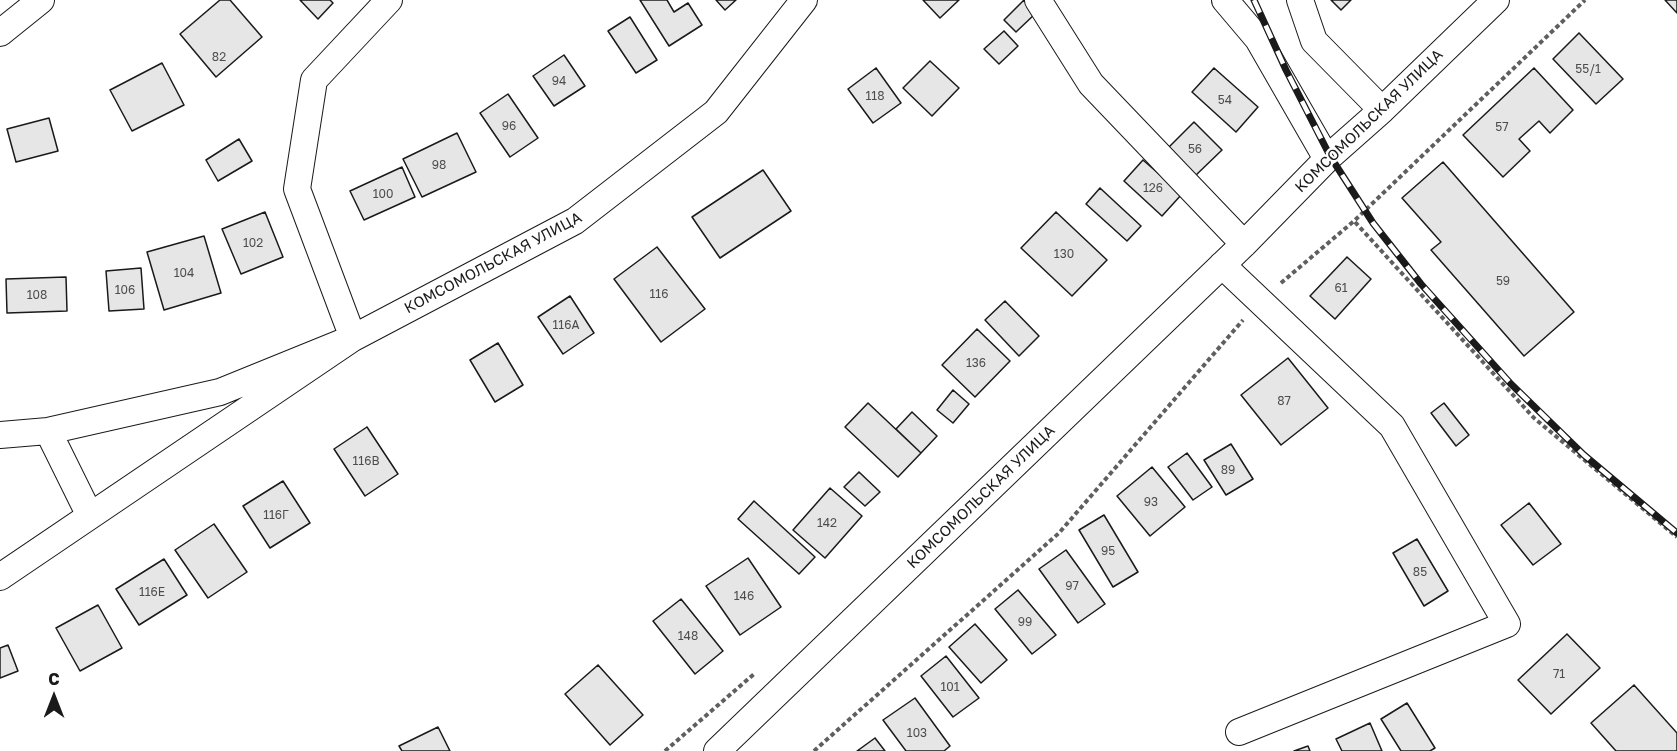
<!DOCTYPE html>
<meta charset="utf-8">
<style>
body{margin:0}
#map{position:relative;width:1677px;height:751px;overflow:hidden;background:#fff;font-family:"Golos Text",sans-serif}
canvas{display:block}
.north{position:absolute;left:24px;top:667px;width:60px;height:60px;-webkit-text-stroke:4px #fff;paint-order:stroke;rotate:0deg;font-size:16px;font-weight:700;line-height:24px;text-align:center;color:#1a1a1a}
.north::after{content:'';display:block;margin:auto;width:21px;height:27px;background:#1a1a1a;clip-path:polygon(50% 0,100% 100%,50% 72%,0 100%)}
</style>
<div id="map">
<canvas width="1677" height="751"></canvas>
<div class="north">С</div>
</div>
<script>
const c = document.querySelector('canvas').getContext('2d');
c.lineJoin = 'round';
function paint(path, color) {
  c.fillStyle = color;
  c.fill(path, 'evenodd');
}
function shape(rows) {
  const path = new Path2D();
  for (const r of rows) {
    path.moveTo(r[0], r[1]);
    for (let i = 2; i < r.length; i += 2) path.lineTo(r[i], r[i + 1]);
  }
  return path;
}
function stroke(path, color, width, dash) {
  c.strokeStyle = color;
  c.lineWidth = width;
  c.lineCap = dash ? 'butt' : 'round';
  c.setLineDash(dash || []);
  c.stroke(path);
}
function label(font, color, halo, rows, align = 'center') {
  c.font = font + ' "Golos Text",sans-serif';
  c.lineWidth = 4.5;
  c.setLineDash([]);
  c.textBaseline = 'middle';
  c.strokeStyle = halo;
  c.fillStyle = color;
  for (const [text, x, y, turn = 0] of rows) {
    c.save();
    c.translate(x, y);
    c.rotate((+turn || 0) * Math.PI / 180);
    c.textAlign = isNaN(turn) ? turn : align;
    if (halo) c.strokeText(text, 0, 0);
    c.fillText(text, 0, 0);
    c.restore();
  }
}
const building = shape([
 [220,0,230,0,262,37,216,77,180,34,220,0],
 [300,0,330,0,333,3,318,19,300,0],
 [640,0,667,0,674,12,688,3,702,25,669,46,640,0],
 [716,0,736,0,725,10,716,0],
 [923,0,959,0,940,18,923,0],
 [1024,0,1036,13,1016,32,1004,20,1024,0],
 [1331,0,1351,0,1341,10,1331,0],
 [1665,0,1677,0,1677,13,1665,0],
 [630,17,657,60,636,73,608,31,630,17],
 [1004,31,1018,46,999,64,984,49,1004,31],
 [1579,33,1623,79,1596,104,1553,59,1579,33],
 [564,55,585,86,554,106,533,76,564,55],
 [930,61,959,88,932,116,903,88,930,61],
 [162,63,184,105,132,131,110,90,162,63],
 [876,68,901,103,873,123,848,89,876,68],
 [1214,68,1258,107,1236,132,1192,92,1214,68],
 [1534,68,1573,110,1550,133,1539,121,1519,139,1530,151,1503,177,1463,135,1534,68],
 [508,94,538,138,510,157,480,113,508,94],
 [49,118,58,151,16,162,7,129,49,118],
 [1194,122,1222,150,1195,176,1167,149,1194,122],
 [457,133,476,172,422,197,403,159,457,133],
 [239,139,252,161,218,181,206,160,239,139],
 [1143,160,1182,194,1162,216,1124,181,1143,160],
 [1443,162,1574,312,1524,356,1431,250,1441,242,1402,198,1443,162],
 [402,167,415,197,364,220,350,191,402,167],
 [763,170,791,211,720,258,692,217,763,170],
 [1100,188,1141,226,1127,241,1086,204,1100,188],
 [265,212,283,257,241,274,222,229,265,212],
 [1056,212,1107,260,1072,296,1021,248,1056,212],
 [204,236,221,293,164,310,147,252,204,236],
 [657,247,705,309,661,342,614,279,657,247],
 [1347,257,1371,279,1335,319,1310,296,1347,257],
 [141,268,144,309,109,311,106,271,141,268],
 [66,277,67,311,7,313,6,279,66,277],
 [570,296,594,333,563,354,538,317,570,296],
 [1005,301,1039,336,1019,356,985,320,1005,301],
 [977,329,1010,361,975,397,942,365,977,329],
 [498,343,523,385,495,402,470,360,498,343],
 [1288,358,1328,408,1281,445,1241,395,1288,358],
 [953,390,969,404,953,423,937,410,953,390],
 [868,403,921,453,898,477,845,427,868,403],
 [1444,403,1469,435,1456,446,1431,413,1444,403],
 [912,412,937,436,921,453,896,429,912,412],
 [367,427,398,474,365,496,334,449,367,427],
 [1231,444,1253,479,1226,495,1204,460,1231,444],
 [1187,453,1212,487,1193,500,1168,467,1187,453],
 [1152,467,1185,507,1150,536,1117,496,1152,467],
 [859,472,880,492,865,506,844,487,859,472],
 [283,481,310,523,270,548,243,506,283,481],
 [830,488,862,516,825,558,793,530,830,488],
 [754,501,815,557,799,574,738,519,754,501],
 [1529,503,1561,544,1533,565,1501,525,1529,503],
 [1104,515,1138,572,1113,587,1079,530,1104,515],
 [214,524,247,572,208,598,175,550,214,524],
 [1417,539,1448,591,1424,606,1393,553,1417,539],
 [1066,550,1105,604,1078,623,1039,569,1066,550],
 [748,558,781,607,740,635,706,586,748,558],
 [164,559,187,595,139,625,116,589,164,559],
 [1018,590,1056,635,1032,654,995,609,1018,590],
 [681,599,723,651,695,674,653,621,681,599],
 [98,605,122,648,80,671,56,628,98,605],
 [975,624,1007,660,981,683,949,647,975,624],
 [1567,634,1600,668,1551,714,1518,680,1567,634],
 [8,645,18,671,0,678,0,648,8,645],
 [946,656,979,698,953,717,921,676,946,656],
 [598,665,643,715,610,745,565,694,598,665],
 [1634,685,1677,733,1677,751,1616,751,1591,723,1634,685],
 [915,698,950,746,944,751,906,751,883,720,915,698],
 [1407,703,1435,748,1430,751,1401,751,1381,719,1407,703],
 [1370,723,1382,751,1342,751,1336,739,1370,723],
 [438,727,450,751,402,751,399,746,438,727],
 [875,738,885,751,857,751,875,738],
 [1308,746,1310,751,1294,751,1308,746]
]);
paint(building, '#e6e6e6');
stroke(building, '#1a1a1a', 1.5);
const minor = shape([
 [1038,0,1091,84,1244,244],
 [1225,0,1258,39,1327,159],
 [1300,0,1314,41,1382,110],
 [0,33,41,0],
 [1222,265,1392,426,1507,624,1239,732],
 [48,431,90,516],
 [0,435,48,431,220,392,353,338,575,221,716,112,804,0],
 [0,577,353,338,297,189,314,80,389,0],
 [717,751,1244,244,1330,156,1382,110,1496,0]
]);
stroke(minor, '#1a1a1a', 28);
stroke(shape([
 [1355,222,1534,418,1677,537],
 [1281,283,1354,221,1585,0],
 [665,751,754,674],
 [814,751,1059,533,1243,320]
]), '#5f5f5f', 4, [4.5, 3]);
stroke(minor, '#fff', 26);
const rail = shape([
 [1254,0,1286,70,1330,156,1373,223,1421,284,1511,384,1584,455,1677,533]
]);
stroke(rail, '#1a1a1a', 7);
stroke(rail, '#fff', 4.5, [14]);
label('12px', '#4d4d4d', null, [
 ["82",219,57],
 ["55/1",1588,69],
 ["94",559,81],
 ["118",875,96],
 ["54",1225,100],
 ["96",509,126],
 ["57",1502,127],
 ["56",1195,149],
 ["98",439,165],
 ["126",1153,188],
 ["100",383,194],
 ["102",253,243],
 ["130",1064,254],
 ["104",184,273],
 ["59",1503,281],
 ["61",1341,288],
 ["106",125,290],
 ["116",659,294],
 ["108",37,295],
 ["116А",566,325],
 ["136",976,363],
 ["87",1284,401],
 ["116В",366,461],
 ["89",1228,470],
 ["93",1151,502],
 ["116Г",276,515],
 ["142",827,523],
 ["95",1108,551],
 ["85",1420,572],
 ["97",1072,586],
 ["116Е",152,592],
 ["146",744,596],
 ["99",1025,622],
 ["148",688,636],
 ["71",1559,674],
 ["101",950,687],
 ["103",917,733]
]);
label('15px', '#1a1a1a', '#fff', [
 ["КОМСОМОЛЬСКАЯ УЛИЦА",1369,121,-44],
 ["КОМСОМОЛЬСКАЯ УЛИЦА",493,263,-28],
 ["КОМСОМОЛЬСКАЯ УЛИЦА",981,497,-44]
]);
</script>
